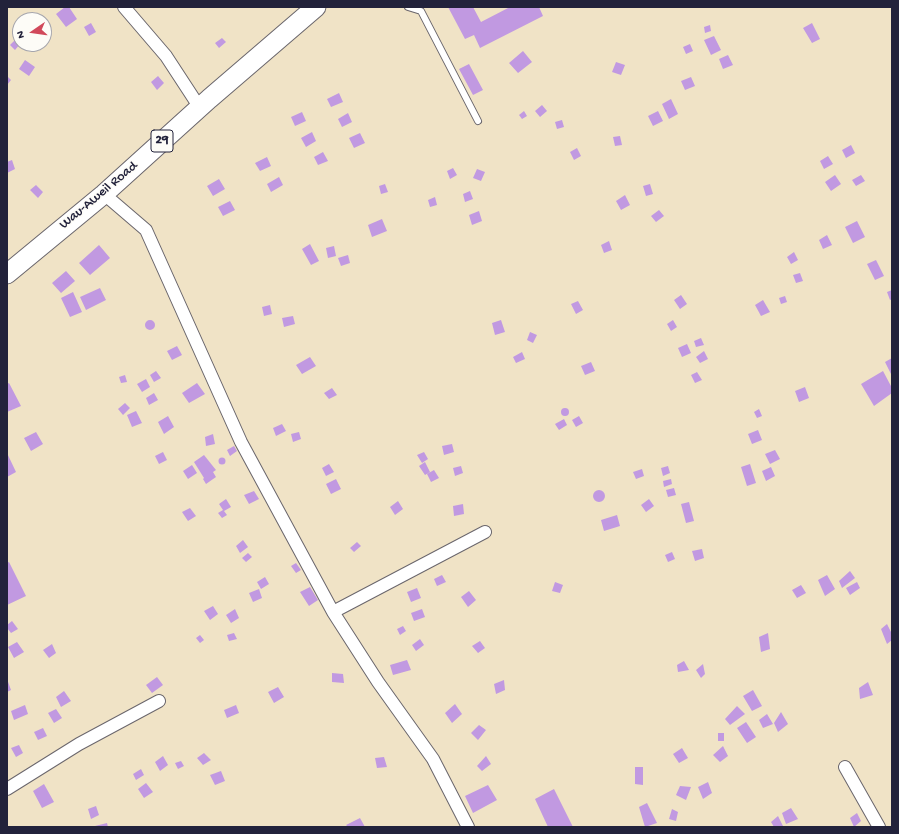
<!DOCTYPE html>
<style>
body{margin:0}
#map{position:relative;width:899px;height:834px;overflow:hidden;background:#f0e3c6;font-family:"Gochi Hand",sans-serif}
canvas{display:block}
.frame{position:absolute;inset:0;border:8px solid #22223b;pointer-events:none}
.north{position:absolute;left:12px;top:12px;width:40px;height:40px;box-sizing:border-box;background:#fdfcf7;border:1px solid #a5a5ac;border-radius:50%;rotate:257deg;font-size:11px;font-weight:700;line-height:16px;text-align:center;color:#22223b}
.north::after{content:'';display:block;margin:auto;width:14px;height:18px;background:#d1495b;clip-path:polygon(50% 0,100% 100%,50% 72%,0 100%)}
</style>
<div id="map">
<canvas width="899" height="834"></canvas>
<div class="frame"></div>
<div class="north">N</div>
</div>
<script>
const c = document.querySelector('canvas').getContext('2d');
c.lineJoin = 'round';
function paint(path, color) {
  c.fillStyle = color;
  c.fill(path, 'evenodd');
}
function shape(rows) {
  const path = new Path2D();
  for (const r of rows) {
    if (r.length === 3) {
      path.moveTo(r[0] + r[2], r[1]);
      path.arc(r[0], r[1], r[2], 0, 2 * Math.PI);
      continue;
    }
    path.moveTo(r[0], r[1]);
    for (let i = 2; i < r.length; i += 2) path.lineTo(r[i], r[i + 1]);
  }
  return path;
}
function stroke(path, color, width, dash) {
  c.strokeStyle = color;
  c.lineWidth = width;
  c.lineCap = dash ? 'butt' : 'round';
  c.setLineDash(dash || []);
  c.stroke(path);
}
function label(font, color, halo, rows, align = 'center') {
  c.font = font + ' "Gochi Hand",sans-serif';
  c.lineWidth = 3;
  c.setLineDash([]);
  c.textBaseline = 'middle';
  c.strokeStyle = halo;
  c.fillStyle = color;
  for (const [text, x, y, turn = 0] of rows) {
    c.save();
    c.translate(x, y);
    c.rotate((+turn || 0) * Math.PI / 180);
    c.textAlign = isNaN(turn) ? turn : align;
    if (halo) c.strokeText(text, 0, 0);
    c.fillText(text, 0, 0);
    c.restore();
  }
}
paint(shape([
 [65,7,69,7,77,19,66,27,56,14],
 [448,7,473,7,481,22,510,7,539,7,543,16,480,48,474,35,465,39],
 [91,23,96,32,89,36,84,27],
 [812,23,820,39,812,43,803,28],
 [710,25,711,31,705,33,704,27],
 [714,36,721,50,711,55,704,40],
 [18,37,20,39,20,44,15,50,10,45],
 [222,38,226,42,219,48,215,43],
 [690,44,693,51,686,54,683,47],
 [523,51,532,62,518,73,509,63],
 [728,55,733,65,723,69,719,59],
 [25,60,35,67,29,76,19,69],
 [616,62,625,65,621,75,612,72],
 [469,64,483,90,473,95,459,69],
 [7,76,11,80,7,85],
 [158,76,164,83,157,90,151,82],
 [691,77,695,86,685,90,681,81],
 [339,93,343,102,331,107,327,99],
 [671,99,678,114,669,119,662,104],
 [542,105,547,111,540,117,535,111],
 [524,111,527,116,522,119,519,115],
 [658,111,663,121,653,126,648,116],
 [302,112,306,121,295,126,291,117],
 [348,113,352,122,342,127,338,119],
 [562,120,564,127,557,129,555,122],
 [312,132,316,141,306,147,301,138],
 [360,133,365,143,354,148,349,138],
 [620,136,622,145,615,146,613,137],
 [851,145,855,153,846,158,842,150],
 [577,148,581,156,574,160,570,152],
 [323,152,328,161,318,165,314,157],
 [828,156,833,164,824,169,820,161],
 [267,157,271,166,260,171,255,163],
 [12,160,15,169,7,173,7,162],
 [453,168,457,175,450,179,447,171],
 [477,169,485,172,481,181,473,178],
 [835,175,841,184,831,191,825,182],
 [861,175,865,181,856,186,852,180],
 [279,177,283,185,271,192,267,184],
 [219,179,225,189,213,196,207,186],
 [385,184,388,192,381,194,379,186],
 [650,184,653,194,646,196,643,186],
 [36,185,43,192,38,198,30,190],
 [470,191,473,199,465,202,463,194],
 [625,195,630,205,621,210,616,201],
 [435,197,437,205,430,207,428,200],
 [230,201,235,210,223,216,218,207],
 [659,210,664,216,656,222,651,216],
 [479,211,482,221,472,225,469,215],
 [382,219,387,231,372,237,368,225],
 [857,221,865,237,853,243,845,227],
 [827,235,832,245,823,249,819,240],
 [609,241,612,250,604,253,601,245],
 [310,244,319,261,311,265,302,249],
 [99,245,110,258,90,275,79,263],
 [334,246,336,256,328,258,326,248],
 [794,252,798,260,791,264,787,257],
 [348,255,350,263,341,266,338,258],
 [876,260,884,276,875,280,867,264],
 [66,271,75,281,61,293,52,283],
 [800,273,803,281,796,283,793,275],
 [100,288,106,300,86,310,80,297],
 [892,290,892,299,890,300,887,292],
 [73,292,82,312,70,317,61,298],
 [681,295,687,304,680,309,674,300],
 [785,296,787,302,781,304,779,298],
 [763,300,770,312,761,316,755,305],
 [578,301,583,310,576,314,571,304],
 [270,305,272,314,264,316,262,307],
 [293,316,295,324,284,327,282,318],
 [501,320,505,332,495,335,492,323],
 [673,320,677,327,671,331,667,324],
 [150,325,5],
 [530,332,537,335,533,343,527,340],
 [701,338,704,345,696,347,694,341],
 [687,344,691,353,682,357,678,348],
 [177,346,182,355,172,360,167,351],
 [704,351,708,359,700,363,696,357],
 [522,352,525,359,516,363,513,357],
 [310,357,316,366,302,374,296,365],
 [892,358,892,373,891,374,885,362],
 [591,362,595,371,585,375,581,366],
 [156,371,161,378,154,382,150,375],
 [883,371,892,388,892,393,874,406,861,384],
 [697,372,702,380,695,383,691,375],
 [125,375,127,382,121,383,119,377],
 [146,379,150,387,142,392,137,384],
 [9,383,21,406,7,412,7,384],
 [197,383,205,394,189,403,182,393],
 [805,387,809,398,799,402,795,391],
 [332,388,337,395,329,399,324,393],
 [154,393,158,400,149,405,146,398],
 [125,403,130,408,123,415,118,409],
 [565,412,4],
 [759,409,762,416,757,418,754,412],
 [136,411,142,423,132,427,127,415],
 [168,416,174,427,164,434,158,422],
 [579,416,583,423,576,427,572,420],
 [564,419,567,425,559,430,555,424],
 [282,424,286,431,276,436,273,428],
 [758,430,762,440,752,444,748,434],
 [36,432,43,444,31,451,24,438],
 [299,432,301,439,293,442,291,434],
 [213,434,215,444,206,446,205,437],
 [452,444,454,452,444,455,442,446],
 [234,446,237,451,230,456,227,450],
 [775,450,780,459,770,464,765,454],
 [163,452,167,460,159,464,155,456],
 [424,452,428,459,422,463,417,455],
 [7,453,16,472,7,477],
 [204,455,216,470,213,472,216,477,206,484,203,479,204,478,194,462],
 [222,461,3.5],
 [425,462,430,472,425,475,419,466],
 [329,464,334,472,326,476,322,468],
 [750,464,756,483,747,486,741,467],
 [192,465,197,473,188,479,183,471],
 [461,466,463,473,455,476,453,468],
 [668,466,670,473,663,476,661,468],
 [771,467,775,476,766,481,762,471],
 [642,469,644,476,636,479,633,472],
 [434,470,439,478,431,482,427,474],
 [336,479,341,489,331,494,326,484],
 [671,479,672,484,664,487,663,481],
 [674,488,676,495,668,497,666,490],
 [599,496,6],
 [254,491,259,499,249,504,244,495],
 [226,499,231,507,224,511,227,515,222,518,218,513,223,510,219,504],
 [649,499,654,506,646,512,641,505],
 [398,501,403,509,395,515,390,507],
 [689,502,694,521,686,523,681,504],
 [463,504,464,514,454,516,453,506],
 [190,508,196,516,188,521,182,512],
 [617,515,620,526,604,531,601,520],
 [243,540,248,547,240,553,236,546],
 [357,542,361,546,354,552,350,548],
 [702,549,704,558,695,561,692,551],
 [672,552,675,559,668,562,665,555],
 [248,553,252,557,246,562,242,558],
 [9,562,26,596,7,605,7,563],
 [296,563,301,570,296,573,291,566],
 [850,571,855,578,842,588,839,581],
 [442,575,446,582,437,586,434,579],
 [827,575,835,589,825,596,818,580],
 [265,577,269,584,261,589,257,582],
 [555,582,563,585,560,593,552,591],
 [857,582,860,588,850,595,846,588],
 [801,585,806,593,797,598,792,590],
 [310,587,318,600,309,606,300,592],
 [417,588,421,598,411,602,407,592],
 [259,589,262,598,253,602,249,593],
 [469,591,476,600,468,607,461,597],
 [213,606,218,614,210,620,204,611],
 [235,609,239,618,231,623,226,615],
 [422,609,425,617,414,621,411,613],
 [12,621,18,629,11,633,7,628,7,625],
 [887,624,892,634,892,640,887,644,881,629],
 [403,626,406,631,400,635,397,629],
 [234,633,237,639,229,641,227,635],
 [768,633,770,649,761,652,759,637],
 [200,635,204,640,200,643,196,638],
 [420,639,424,645,416,651,412,645],
 [480,641,485,648,478,653,472,646],
 [17,642,24,652,14,658,8,647],
 [52,644,56,653,49,658,43,650],
 [407,660,411,670,393,675,390,665],
 [684,661,689,670,678,672,677,665],
 [703,664,705,674,701,678,696,670],
 [332,673,343,674,344,683,332,682],
 [157,677,163,685,152,693,146,685],
 [7,679,11,690,7,692],
 [504,680,505,690,496,694,494,684],
 [868,682,873,695,860,699,859,688],
 [278,687,284,697,274,703,268,692],
 [753,690,762,706,752,711,743,696],
 [64,691,71,701,61,707,56,697],
 [455,704,462,714,452,723,445,713],
 [25,705,28,714,14,720,11,711],
 [236,705,239,713,227,718,224,710],
 [737,706,745,714,730,725,725,719],
 [56,709,62,718,54,723,48,713],
 [781,712,788,724,778,732,774,723],
 [767,714,773,724,763,728,759,720],
 [746,722,756,737,747,743,737,728],
 [479,725,486,730,478,740,471,733],
 [43,728,47,736,38,740,34,732],
 [718,733,724,733,724,741,718,741],
 [19,745,23,753,16,757,11,748],
 [723,746,728,756,720,762,713,755],
 [682,748,688,758,679,763,673,754],
 [204,753,211,760,203,765,197,758],
 [163,756,168,765,160,771,155,762],
 [486,756,491,764,482,771,477,766],
 [384,757,387,767,377,768,375,758],
 [181,761,184,766,178,769,175,763],
 [635,767,643,767,643,785,635,784],
 [141,769,144,775,136,780,133,774],
 [221,771,225,781,215,785,210,775],
 [708,782,712,793,703,799,698,787],
 [146,783,153,792,144,798,138,789],
 [44,784,54,802,42,808,33,791],
 [488,785,497,800,473,813,465,796],
 [680,786,691,787,686,800,676,795],
 [554,789,573,827,548,827,535,799],
 [647,803,657,823,645,827,639,807],
 [96,806,99,815,91,819,88,809],
 [791,808,798,819,786,824,782,813],
 [672,809,678,812,676,821,669,819],
 [857,813,861,821,854,827,850,818],
 [778,816,783,826,781,827,774,827,771,822],
 [360,818,365,827,348,827,346,825],
 [107,823,108,827,95,827,95,826]
]), '#c199e1');
const lane = shape([
 [408,7,421,11,478,121]
]);
const street = shape([
 [124,7,166,56,200,108],
 [104,194,146,230,241,442,333,612,378,682,433,759,468,827],
 [333,612,485,532],
 [845,767,879,827],
 [7,789,79,744,159,701]
]);
const primary = shape([
 [7,274,104,194,209,99,316,7]
]);
stroke(lane, '#6a666c', 8);
stroke(street, '#6a666c', 14);
stroke(primary, '#6a666c', 21);
stroke(lane, '#fff', 6);
stroke(street, '#fff', 12);
stroke(primary, '#fff', 19);
for (const [x, y, w] of [
 [162,141,22]
]) {
  const box = new Path2D();
  box.roundRect(x - w / 2, y - 11, w, 22, 3);
  c.fillStyle = '#fdfcf7';
  c.fill(box);
  stroke(box, '#22223b', 1);
}
label('bold 13px', '#22223b', null, [
 ["29",162,141]
]);
label('14px', '#22223b', '#fdfcf7', [
 ["Wau-Aweil Road",99,196,-40]
]);
</script>
